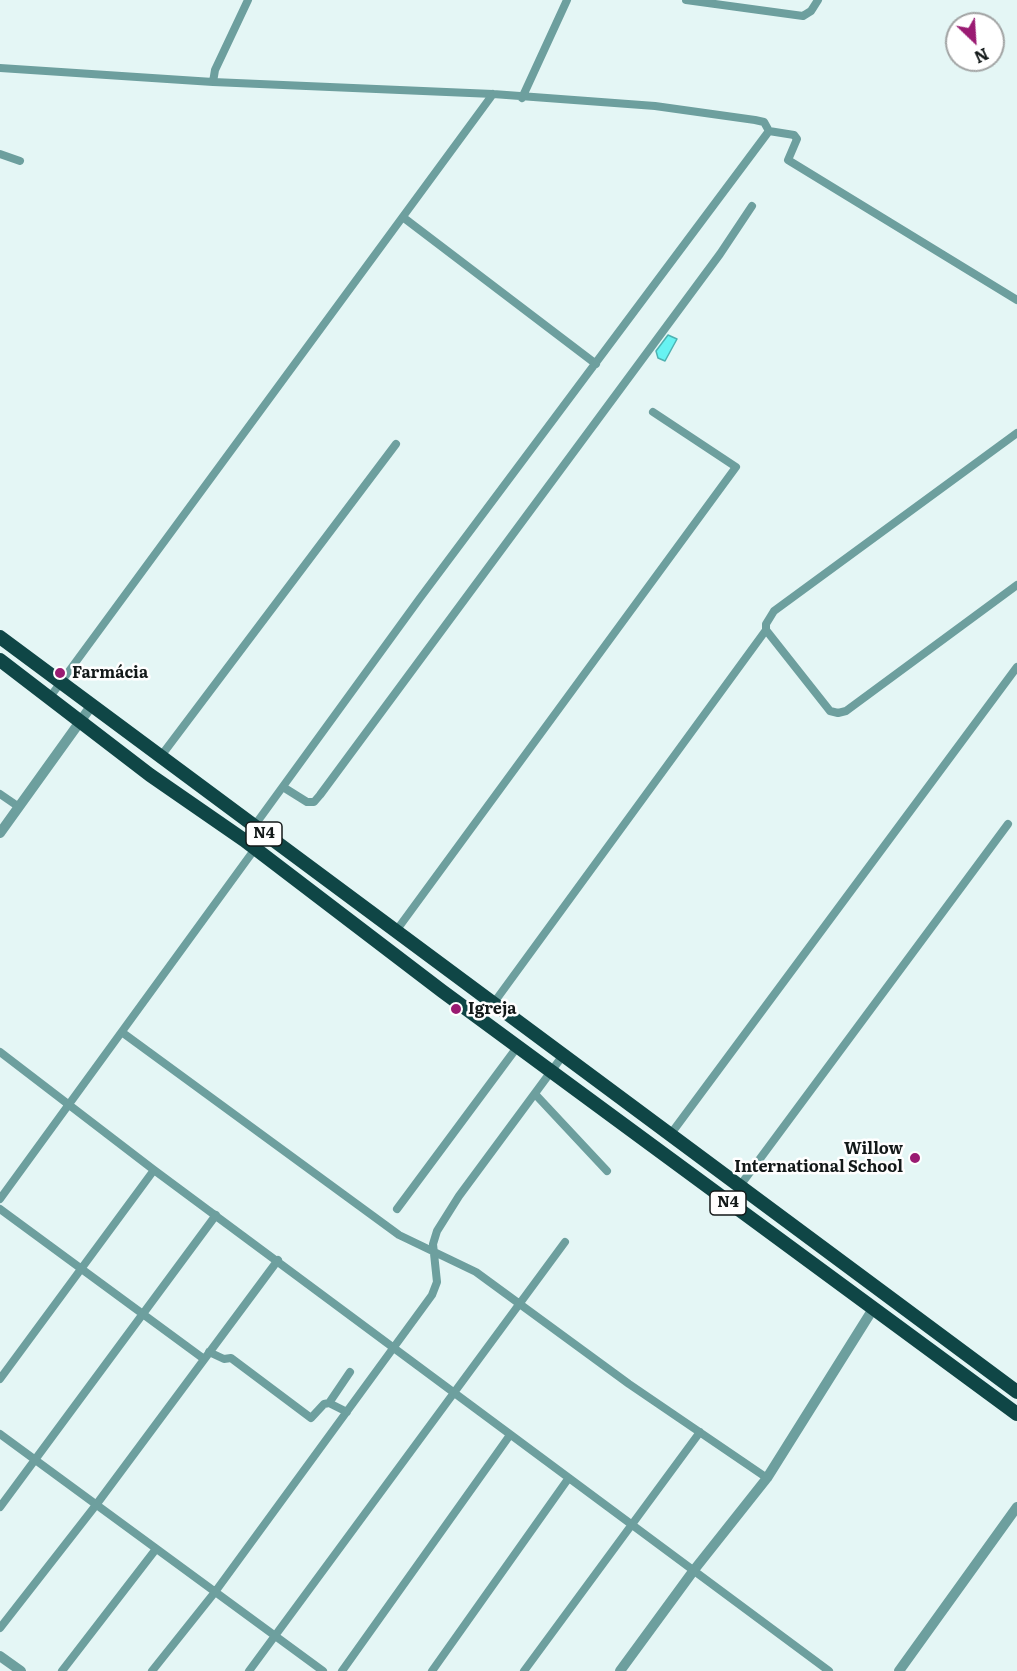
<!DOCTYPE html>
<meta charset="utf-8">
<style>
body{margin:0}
#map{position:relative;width:1017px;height:1671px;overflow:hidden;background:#e4f6f5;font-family:Literata,serif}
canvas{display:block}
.north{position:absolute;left:945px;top:12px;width:60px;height:60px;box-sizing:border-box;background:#fff;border:2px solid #a1a3a3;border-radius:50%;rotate:155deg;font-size:16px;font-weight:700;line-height:24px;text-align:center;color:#131919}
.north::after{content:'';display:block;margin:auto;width:21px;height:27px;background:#9a1b72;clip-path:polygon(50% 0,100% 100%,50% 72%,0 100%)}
</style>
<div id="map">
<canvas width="1017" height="1671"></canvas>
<div class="north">N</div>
</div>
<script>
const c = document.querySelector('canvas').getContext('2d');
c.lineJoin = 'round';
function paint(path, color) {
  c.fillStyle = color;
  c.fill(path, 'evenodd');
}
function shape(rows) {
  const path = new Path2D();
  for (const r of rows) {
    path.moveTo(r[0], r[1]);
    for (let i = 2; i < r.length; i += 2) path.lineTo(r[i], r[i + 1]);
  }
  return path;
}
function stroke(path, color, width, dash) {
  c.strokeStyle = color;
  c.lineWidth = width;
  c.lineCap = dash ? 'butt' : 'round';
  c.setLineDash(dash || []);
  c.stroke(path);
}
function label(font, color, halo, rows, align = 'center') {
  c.font = font + ' Literata,serif';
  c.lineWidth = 5;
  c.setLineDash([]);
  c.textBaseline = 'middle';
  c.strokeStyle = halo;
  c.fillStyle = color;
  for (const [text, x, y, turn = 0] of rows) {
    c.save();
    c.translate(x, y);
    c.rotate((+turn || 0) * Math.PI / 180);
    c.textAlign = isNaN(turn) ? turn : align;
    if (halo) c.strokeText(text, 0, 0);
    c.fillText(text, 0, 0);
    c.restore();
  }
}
const water = shape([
 [668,335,677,339,665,361,658,358,656,351,668,335]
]);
paint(water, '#67f3f2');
stroke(water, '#4eb2b1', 1.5);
stroke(shape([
 [686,0,803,16,811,11,818,0],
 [0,68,213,82,493,94,655,106,755,120,764,122,769,131,794,135,797,139,788,160,1017,300],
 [213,82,215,70,248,0],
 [522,98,567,0],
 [0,154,20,161],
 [404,218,596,364],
 [766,630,830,711,838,713,846,711,1017,585],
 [50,697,493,94],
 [161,756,396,444],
 [283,787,307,802,314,802,320,795,720,254,752,206],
 [0,794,19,807],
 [244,840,420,598,769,131],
 [396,931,736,467,653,412],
 [482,1019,766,630,766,624,774,611,1017,433],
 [123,1033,399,1235,476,1272,629,1384,767,1478],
 [0,1052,154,1170,829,1671],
 [535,1094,607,1171],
 [670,1135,1017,667],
 [739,1187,1008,824],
 [0,1199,265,835],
 [0,1209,204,1359],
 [397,1209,518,1046],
 [209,1352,224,1359,231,1358,311,1418,324,1404,329,1403,347,1412],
 [0,1379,154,1170],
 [329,1403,350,1372],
 [0,1434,323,1671],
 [0,1507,216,1215],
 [0,1628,96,1505,278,1260],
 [62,1671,156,1549],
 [152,1671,215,1592,432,1295,437,1282,433,1244,437,1231,459,1196,564,1054],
 [249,1671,565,1242],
 [342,1671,510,1435],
 [432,1671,568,1479],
 [524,1671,700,1432]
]), '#6d9f9e', 8);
stroke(shape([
 [0,833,92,705],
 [0,1656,21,1671],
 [620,1671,694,1570,767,1478,873,1309],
 [899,1671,1017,1507]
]), '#6d9f9e', 10);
stroke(shape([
 [0,637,1017,1392],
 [0,660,150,775,244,840,442,991,1017,1414]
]), '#0f4646', 14);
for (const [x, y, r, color] of [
 [60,673,6,"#9a1b72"],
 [456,1009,6,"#9a1b72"],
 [915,1158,6,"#9a1b72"]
]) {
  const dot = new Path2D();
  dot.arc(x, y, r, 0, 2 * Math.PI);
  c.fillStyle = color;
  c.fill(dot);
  stroke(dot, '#fff', 2);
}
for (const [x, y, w] of [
 [264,834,36],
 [728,1203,36]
]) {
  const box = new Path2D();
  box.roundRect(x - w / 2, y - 12, w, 24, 4.5);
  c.fillStyle = '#fff';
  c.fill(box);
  stroke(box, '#131919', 1.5);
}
label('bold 15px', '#131919', null, [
 ["N4",264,834],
 ["N4",728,1203]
]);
label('bold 16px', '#131919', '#fff', [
 ["Farmácia",72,673],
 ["Igreja",468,1009],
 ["Willow",903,1149,"right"],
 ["International School",903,1167,"right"]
], 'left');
</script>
